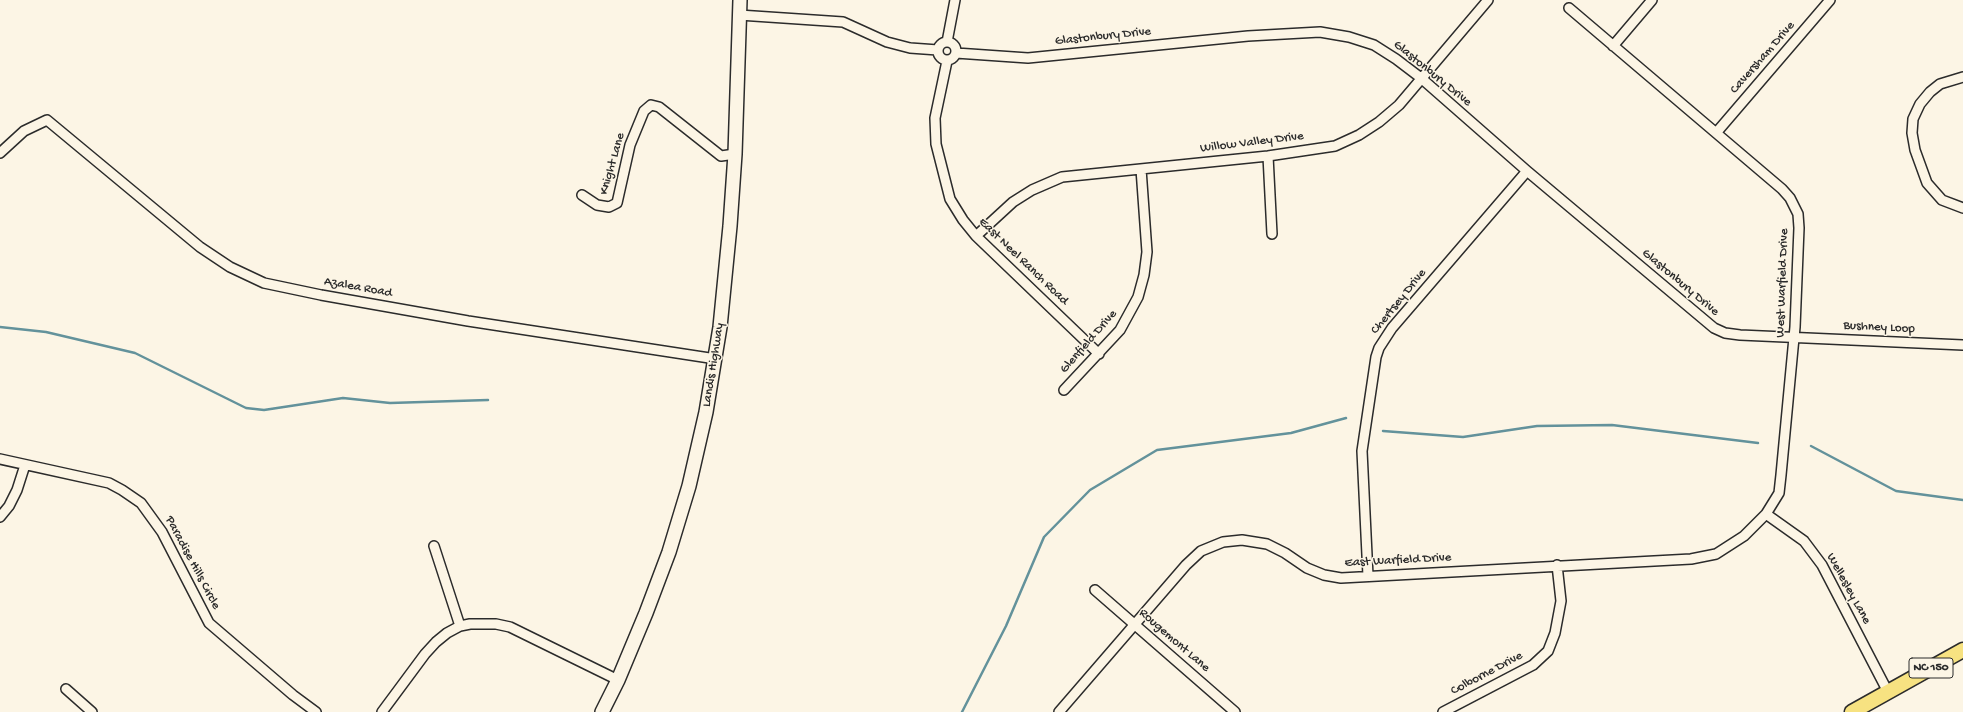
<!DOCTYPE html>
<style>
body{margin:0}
canvas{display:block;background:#fcf5e5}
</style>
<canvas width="1963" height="712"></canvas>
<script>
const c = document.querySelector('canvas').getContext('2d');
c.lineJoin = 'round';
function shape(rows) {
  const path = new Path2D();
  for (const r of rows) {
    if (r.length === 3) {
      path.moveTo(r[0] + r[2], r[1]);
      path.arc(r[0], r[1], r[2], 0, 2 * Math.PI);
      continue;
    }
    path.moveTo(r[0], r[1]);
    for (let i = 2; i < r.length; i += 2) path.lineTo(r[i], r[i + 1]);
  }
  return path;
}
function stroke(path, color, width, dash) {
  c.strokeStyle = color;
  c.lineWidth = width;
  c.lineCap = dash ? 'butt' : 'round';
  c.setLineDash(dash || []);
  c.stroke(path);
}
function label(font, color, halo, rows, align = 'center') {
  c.font = font + ' "Gochi Hand",sans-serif';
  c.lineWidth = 3;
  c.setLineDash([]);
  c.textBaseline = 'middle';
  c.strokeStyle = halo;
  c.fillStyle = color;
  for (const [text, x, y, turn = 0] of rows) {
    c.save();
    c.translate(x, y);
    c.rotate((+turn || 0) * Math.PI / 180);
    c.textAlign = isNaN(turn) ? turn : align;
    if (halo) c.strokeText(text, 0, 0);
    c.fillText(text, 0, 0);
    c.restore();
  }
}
stroke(shape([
 [0,327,46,332,135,353,246,408,264,410,343,398,390,403,488,400],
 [1383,431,1463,437,1537,426,1612,425,1758,443],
 [1811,446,1896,491,1963,500],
 [962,712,1006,626,1044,537,1090,490,1157,450,1291,433,1346,418]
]), '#63929b', 2.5);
const minor = shape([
 [739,15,843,22,887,42,910,48,938,50],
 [947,42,955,0],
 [947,51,9],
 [1613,46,1652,0],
 [956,53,1028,58,1248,36,1320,32,1349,37,1374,45,1396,59,1421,78,1527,171,1714,328,1725,333,1740,335,1963,345],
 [947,61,935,118,936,144,950,199,963,220,976,236,1099,354],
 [1963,77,1940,84,1930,92,1920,104,1913,119,1912,133,1915,150,1927,183,1942,200,1963,208],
 [1716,133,1830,0],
 [0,153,24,131,47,120,200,247,230,267,264,283,321,295,468,321,716,359],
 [1268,156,1272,234],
 [582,195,597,205,609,207,617,203,630,145,644,111,651,105,659,107,721,156,735,154],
 [976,236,1013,202,1032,190,1062,177,1268,156,1335,146,1359,135,1379,122,1399,105,1488,0],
 [1064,390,1120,330,1138,297,1144,275,1147,252,1141,169],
 [0,459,109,483,122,490,141,503,162,532,209,623,293,695,316,712],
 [1766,514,1804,541,1822,565,1888,692],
 [0,517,9,506,17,490,25,465],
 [434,546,460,626],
 [1368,576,1362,451,1376,357,1379,348,1392,328,1527,171],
 [1095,590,1235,712],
 [66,689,92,712],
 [382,712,425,654,436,642,447,633,460,626,470,624,496,624,510,627,618,680],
 [1059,712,1186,565,1201,551,1223,542,1242,540,1267,544,1285,553,1307,568,1324,575,1341,578,1691,559,1716,554,1744,536,1766,514,1779,493,1781,475,1795,327,1799,228,1798,214,1790,198,1782,189,1569,8],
 [1443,712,1533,665,1548,651,1555,633,1561,601,1557,565]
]);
const secondary = shape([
 [602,712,618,680,646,613,669,552,689,486,706,412,720,327,730,226,735,154,740,0]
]);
const primary = shape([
 [1852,712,1963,650]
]);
stroke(minor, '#2b2b2b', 12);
stroke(secondary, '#2b2b2b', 16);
stroke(primary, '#2b2b2b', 17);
stroke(minor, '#fcf5e5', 9);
stroke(secondary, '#fcf5e5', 13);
stroke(primary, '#f7e281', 14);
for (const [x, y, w] of [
 [1931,668,44]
]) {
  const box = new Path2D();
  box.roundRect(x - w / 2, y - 10, w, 20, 3);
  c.fillStyle = '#fcf5e5';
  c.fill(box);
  stroke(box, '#2b2b2b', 1);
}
label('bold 12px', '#2b2b2b', null, [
 ["NC 150",1931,668]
]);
label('13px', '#2b2b2b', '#fcf5e5', [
 ["Glastonbury Drive",1103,37,-6],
 ["Caversham Drive",1763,58,-49],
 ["Glastonbury Drive",1432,74,39],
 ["Willow Valley Drive",1252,143,-7],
 ["Knight Lane",613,164,-74],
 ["East Neel Ranch Road",1023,262,44],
 ["Glastonbury Drive",1680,283,40],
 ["West Warfield Drive",1783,283,-88],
 ["Azalea Road",358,288,10],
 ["Chertsey Drive",1399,302,-51],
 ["Bushney Loop",1879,328,3],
 ["Glenfield Drive",1089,342,-49],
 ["Landis Highway",714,365,-81],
 ["East Warfield Drive",1398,561,-3],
 ["Paradise Hills Circle",192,563,62],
 ["Wellesley Lane",1848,589,61],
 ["Rougemont Lane",1174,641,41],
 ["Colborne Drive",1487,674,-28]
]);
</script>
